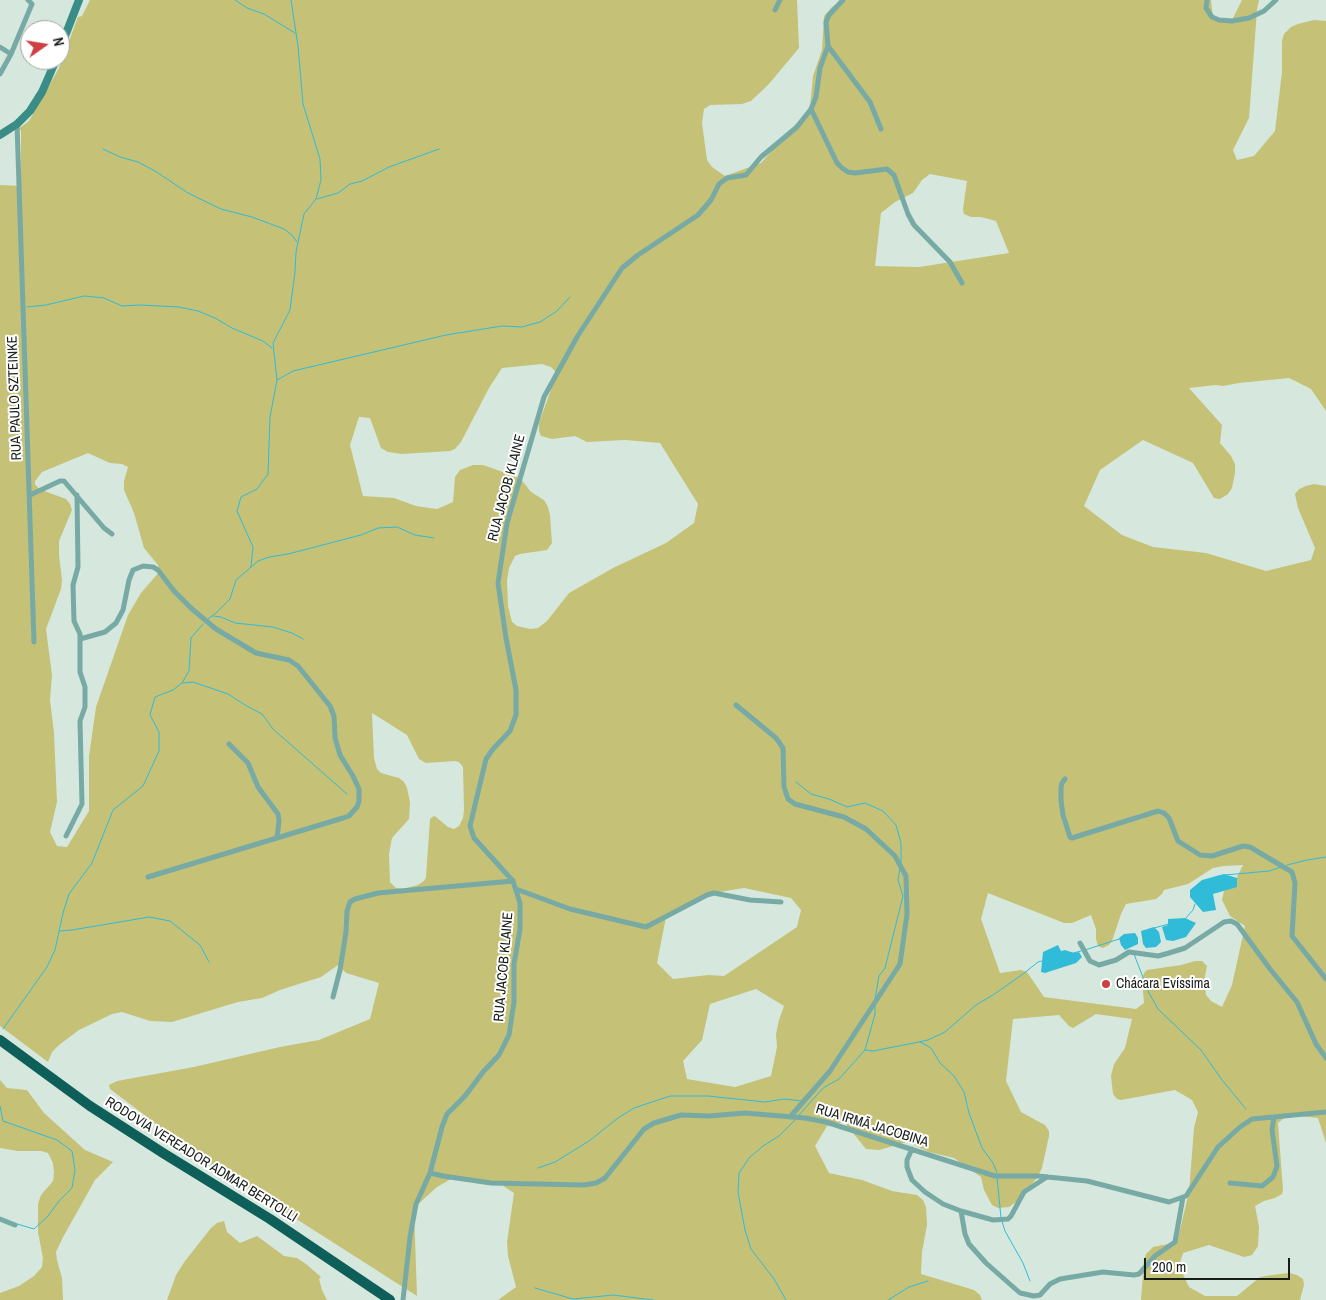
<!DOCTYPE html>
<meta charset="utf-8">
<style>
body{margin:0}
#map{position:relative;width:1326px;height:1300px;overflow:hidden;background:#d6e8dd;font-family:"Archivo Narrow",sans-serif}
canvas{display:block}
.north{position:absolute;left:20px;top:20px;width:50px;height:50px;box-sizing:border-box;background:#fff;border:1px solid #a2a4a3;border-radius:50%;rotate:77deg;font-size:14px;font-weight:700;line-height:20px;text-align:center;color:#161c18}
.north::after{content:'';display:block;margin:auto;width:18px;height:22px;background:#cf4043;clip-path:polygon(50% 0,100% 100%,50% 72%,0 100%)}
.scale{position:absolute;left:1144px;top:1258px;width:146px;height:22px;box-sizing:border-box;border:2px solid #161c18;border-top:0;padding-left:6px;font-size:15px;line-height:18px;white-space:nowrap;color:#161c18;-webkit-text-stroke:4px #fff;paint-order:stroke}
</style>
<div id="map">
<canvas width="1326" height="1300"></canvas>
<div class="north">N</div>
<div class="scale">200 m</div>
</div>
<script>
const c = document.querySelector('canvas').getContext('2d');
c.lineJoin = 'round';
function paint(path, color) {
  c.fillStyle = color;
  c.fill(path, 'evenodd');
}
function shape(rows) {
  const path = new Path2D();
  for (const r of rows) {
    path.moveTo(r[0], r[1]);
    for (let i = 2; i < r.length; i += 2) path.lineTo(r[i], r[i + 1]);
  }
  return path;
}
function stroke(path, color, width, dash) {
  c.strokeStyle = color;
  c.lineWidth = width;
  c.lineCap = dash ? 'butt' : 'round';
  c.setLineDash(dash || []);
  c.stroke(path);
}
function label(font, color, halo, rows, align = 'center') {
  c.font = font + ' "Archivo Narrow",sans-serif';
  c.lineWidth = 4;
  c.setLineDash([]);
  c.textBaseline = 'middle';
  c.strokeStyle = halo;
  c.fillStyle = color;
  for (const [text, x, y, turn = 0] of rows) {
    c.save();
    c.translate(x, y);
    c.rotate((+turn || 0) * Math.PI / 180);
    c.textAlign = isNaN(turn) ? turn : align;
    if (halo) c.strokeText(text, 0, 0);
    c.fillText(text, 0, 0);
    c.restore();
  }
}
paint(shape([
 [90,0,797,0,799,48,768,85,751,101,742,104,710,105,704,109,702,123,707,160,712,167,725,176,761,163,810,108,813,76,822,50,824,16,832,7,843,0,1211,0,1213,18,1232,20,1242,0,1259,0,1257,10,1249,118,1233,150,1237,160,1254,156,1275,131,1282,72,1282,41,1284,34,1291,27,1298,24,1314,20,1326,21,1326,411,1311,389,1289,378,1239,383,1223,386,1216,385,1189,388,1222,425,1220,443,1231,456,1235,464,1235,473,1232,488,1228,494,1220,499,1214,498,1193,463,1143,440,1100,470,1084,506,1122,535,1153,547,1206,553,1266,571,1311,560,1315,548,1298,508,1295,494,1299,489,1306,486,1314,484,1326,486,1326,1143,1318,1118,1288,1115,1278,1123,1283,1190,1282,1194,1275,1198,1264,1201,1255,1206,1259,1227,1258,1246,1252,1255,1244,1257,1209,1245,1183,1253,1179,1266,1189,1287,1205,1296,1237,1296,1260,1277,1272,1275,1289,1273,1297,1275,1303,1279,1304,1285,1300,1300,1141,1300,1144,1260,1146,1254,1153,1247,1168,1244,1178,1238,1189,1192,1194,1128,1198,1112,1192,1100,1175,1090,1121,1100,1117,1099,1113,1094,1111,1076,1114,1064,1125,1048,1132,1019,1096,1014,1073,1028,1069,1026,1059,1015,1013,1019,1006,1081,1021,1112,1045,1125,1049,1131,1049,1136,1042,1168,1037,1178,1016,1202,1009,1207,998,1208,992,1205,984,1190,981,1177,954,1158,929,1152,907,1142,879,1150,866,1149,844,1122,827,1126,815,1146,829,1173,862,1180,892,1191,917,1195,923,1200,926,1207,927,1225,922,1252,921,1274,974,1290,980,1295,982,1300,498,1300,516,1287,508,1256,507,1242,514,1193,499,1183,451,1179,437,1187,414,1208,417,1296,204,1160,110,1089,109,1085,117,1081,194,1067,280,1047,319,1040,370,1019,379,983,346,973,338,965,321,977,280,990,262,998,238,1002,172,1022,150,1021,122,1012,112,1014,79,1030,59,1045,52,1052,48,1062,0,1026,0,185,21,186,21,130,14,132,29,121,59,68,78,17,82,16],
 [930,174,967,181,963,209,964,214,971,217,981,217,996,221,1009,253,919,267,875,266,881,213,895,202,913,193,922,180],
 [542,364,551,367,557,373,539,423,539,431,541,436,552,439,575,436,587,442,625,440,660,443,698,504,694,523,666,543,613,568,569,593,547,621,538,628,530,629,517,626,512,622,508,606,507,581,509,568,515,556,520,554,547,550,552,543,550,515,548,507,544,500,531,492,520,478,483,465,473,465,460,470,455,477,453,502,437,509,416,506,394,498,363,496,350,445,359,417,370,418,381,448,388,452,402,454,450,451,455,449,461,442,489,388,502,368],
 [88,453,110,463,122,464,128,467,124,481,124,490,134,513,144,548,158,565,160,571,141,593,128,615,96,707,89,756,89,811,67,847,57,846,50,832,57,802,54,733,50,700,52,675,46,629,61,589,62,579,59,555,59,541,72,510,70,504,66,499,39,489,35,484,35,481,42,472],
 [372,713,407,735,419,759,426,763,455,761,459,762,463,767,464,810,463,818,459,826,454,829,448,827,436,817,434,816,430,819,426,877,424,881,418,885,403,889,396,888,390,882,389,854,392,838,409,819,410,802,407,788,404,782,399,778,381,773,377,769,374,758],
 [1243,865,1234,883,1224,891,1222,900,1230,916,1245,926,1232,985,1222,1007,1211,1001,1206,995,1204,981,1207,966,1202,961,1195,961,1181,965,1147,970,1144,973,1142,979,1144,1003,1136,1009,1044,997,1027,972,1021,970,1000,973,981,919,988,893,1064,923,1072,923,1091,915,1096,929,1096,939,1098,946,1103,948,1109,945,1112,941,1121,914,1126,904,1156,899,1162,894,1164,890,1188,884,1213,868,1224,866],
 [744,888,791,898,801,910,797,927,724,976,708,975,673,979,657,963,666,917,713,893],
 [756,989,784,1006,779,1020,776,1034,777,1047,771,1076,735,1087,687,1079,683,1061,702,1040,710,1004],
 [0,1080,7,1088,27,1090,44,1113,85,1150,113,1162,95,1180,62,1239,56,1252,57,1260,62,1278,63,1300,0,1300,0,1293,19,1286,34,1276,42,1267,43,1258,38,1232,38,1204,41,1195,53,1181,54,1173,53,1163,48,1153,41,1151,18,1151,0,1148],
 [224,1221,227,1232,240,1243,257,1236,284,1256,297,1258,306,1264,321,1277,319,1279,322,1290,327,1300,167,1300,176,1275,185,1261,211,1228,217,1223]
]), '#c5c177');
paint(shape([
 [1224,874,1237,878,1237,887,1213,894,1216,910,1203,912,1190,897,1190,890,1202,880],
 [1185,918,1196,923,1186,937,1173,941,1166,940,1162,927,1168,925,1168,919],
 [1154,927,1159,932,1161,942,1156,947,1146,948,1143,944,1141,931],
 [1135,933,1138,938,1138,944,1125,950,1121,945,1119,938,1124,934],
 [1058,945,1061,951,1065,950,1074,953,1079,952,1082,957,1076,963,1045,973,1041,972,1043,952]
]), '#30bbd8');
stroke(shape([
 [235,0,247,8,264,14,295,33],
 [103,149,120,157,138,162,155,171,188,193,221,209,252,217,284,229,292,235,297,242],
 [317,199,338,193,350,184,362,181,389,167,439,149],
 [27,307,46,305,84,296,104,298,122,306,140,305,179,307,198,311,215,318,232,328,263,341,272,348],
 [277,380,293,371,446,335,502,326,522,327,540,322,557,311,570,297],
 [251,567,253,547,237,511,241,497,257,489,268,474,270,417,277,380,273,343,290,310,295,272,296,252,304,214,316,199,321,180,320,159,303,104,298,46,291,0],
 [213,616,221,617,235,623,273,627,292,633,303,639],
 [208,619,216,613,230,599,236,580,258,561,269,557,288,554,361,535,378,528,397,527,415,535,434,538],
 [183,683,193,682,228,694,245,705,262,714,273,729,347,794],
 [796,782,811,794,829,799,847,807,865,803,883,811,896,825,901,843,901,862],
 [1287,865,1307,860,1326,857],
 [1225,875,1269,871,1281,867],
 [1211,879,1219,876],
 [1185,919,1193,910,1195,904],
 [1154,928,1169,924],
 [60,931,72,930,149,917,170,921,200,945,209,962],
 [1085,950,1119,939],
 [1073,953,1081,951],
 [1134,954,1149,993,1158,1009,1201,1050,1222,1080,1246,1109],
 [875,999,879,976,885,968,903,896,898,880,900,868],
 [3,1029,47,967,55,950,63,913,69,894,92,863,113,810,143,786,159,751,159,732,150,715,155,697,173,690,182,683,189,671,191,638,203,624],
 [920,1042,931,1048,940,1063,954,1076,964,1092,969,1113,982,1148,993,1163,997,1173],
 [865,1050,873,1051,919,1042,928,1040,945,1032,976,1005,993,995,1023,974,1038,962,1042,961],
 [0,1106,3,1121,57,1140,72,1151,75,1170,72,1188,59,1201,48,1216,34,1229,17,1224],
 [799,1115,823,1088,839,1079,865,1050,875,1014,875,1005],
 [538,1168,555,1162,589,1141,618,1118,634,1108,670,1096,708,1096,765,1102,784,1099,802,1101],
 [997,1177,1001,1218],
 [1002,1221,1005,1231,1023,1263,1030,1281],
 [535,1288,573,1299,613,1295,653,1300],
 [786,1300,774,1279,751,1249,745,1230,738,1192,739,1173,749,1158,763,1146,779,1136,795,1120],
 [888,1300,909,1287,928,1281]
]), '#30bbd8', 1);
stroke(shape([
 [1207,0,1206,8,1212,17,1219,20,1232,21,1249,18,1264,11,1276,0],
 [775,10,780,0],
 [828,46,870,102,881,129],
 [0,47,11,54],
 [0,74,11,54,32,4,28,0],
 [811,109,837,163,842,168,848,172,855,173,887,169,894,175,908,214,914,225,950,262,962,283],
 [17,124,34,642],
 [30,495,60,481,64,481,104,528,112,534],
 [80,639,105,632,116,623,123,610,129,580,133,570,143,566,153,567,158,570,174,591,192,609,216,629,256,653,289,660,298,666,330,706,334,716,335,738,340,755,353,776,359,789,359,801,357,807,349,816,343,818,148,877],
 [736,705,776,738,783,748,784,787,788,799,795,804,844,817,866,829,895,856,906,876,907,914,900,964,830,1071,790,1117],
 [229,744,248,763,258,787,278,814,279,821,277,838],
 [1065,779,1062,783,1061,788,1061,800,1063,815,1070,837,1072,838,1158,811,1164,813,1169,818,1178,841,1200,855,1212,856,1243,846,1250,847,1292,872,1295,883,1292,936,1326,979],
 [66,836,82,804,80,721,85,707,85,687,80,672,80,634,74,621,73,585,78,567,77,495],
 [516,889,570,909,646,927,707,895,714,893,750,900,781,902],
 [1080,943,1090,961,1099,965,1116,960,1129,952,1158,956,1169,953,1185,948,1224,922,1231,921,1237,924,1270,969,1297,1002,1316,1044,1326,1058],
 [333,997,340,970,346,932,347,911,350,902,355,899,378,893,513,881],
 [912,1149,907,1160,907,1167,912,1180,925,1192,943,1204,961,1211],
 [430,1173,443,1176,491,1183,584,1185,596,1183,605,1178,644,1129,654,1123,681,1115,709,1116,745,1113,805,1118,826,1122,995,1176,1038,1176,1087,1181,1169,1202,1186,1196,1218,1147,1240,1127,1252,1119,1326,1112],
 [1047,1177,1024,1192,1011,1216,1008,1219,993,1220,961,1211,965,1234,969,1244,986,1263,1020,1293,1034,1296,1040,1295,1050,1284,1060,1279,1103,1272,1134,1275,1139,1274,1155,1256,1175,1242,1183,1197],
 [1230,1183,1262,1186,1273,1177,1277,1166,1272,1130,1274,1117],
 [0,1219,15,1225],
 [403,1300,410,1237,416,1204,430,1173,442,1127,447,1114,465,1096,483,1072,499,1055,509,1035,514,1002,514,964,520,929,520,903,513,881,474,838,470,826,486,759,493,749,510,731,516,715,516,690,506,638,498,583,507,523,544,397,577,337,622,268,638,255,698,215,711,200,719,184,727,178,746,175,761,157,797,127,811,109,816,97,820,68,828,46,826,22,829,15,843,0]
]), '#77aaa4', 5);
stroke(shape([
 [60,49,79,0],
 [0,135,17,124,30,111,42,92,56,60]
]), '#398d86', 8);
stroke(shape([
 [0,1040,90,1106,163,1153,270,1219,390,1300]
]), '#0e5e59', 10);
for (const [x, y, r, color] of [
 [1106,984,5,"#cf4043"]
]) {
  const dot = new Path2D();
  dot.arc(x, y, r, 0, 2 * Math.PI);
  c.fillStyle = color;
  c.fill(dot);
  stroke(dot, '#fff', 2);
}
label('14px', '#161c18', '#fff', [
 ["RUA PAULO SZTEINKE",15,398,-92],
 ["RUA JACOB KLAINE",507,488,-75],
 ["RUA JACOB KLAINE",504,967,-85],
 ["RUA IRMÃ JACOBINA",872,1126,17],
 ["RODOVIA VEREADOR ADMAR BERTOLLI",201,1160,32]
]);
label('14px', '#161c18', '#fff', [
 ["Chácara Evíssima",1116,984]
], 'left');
</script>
